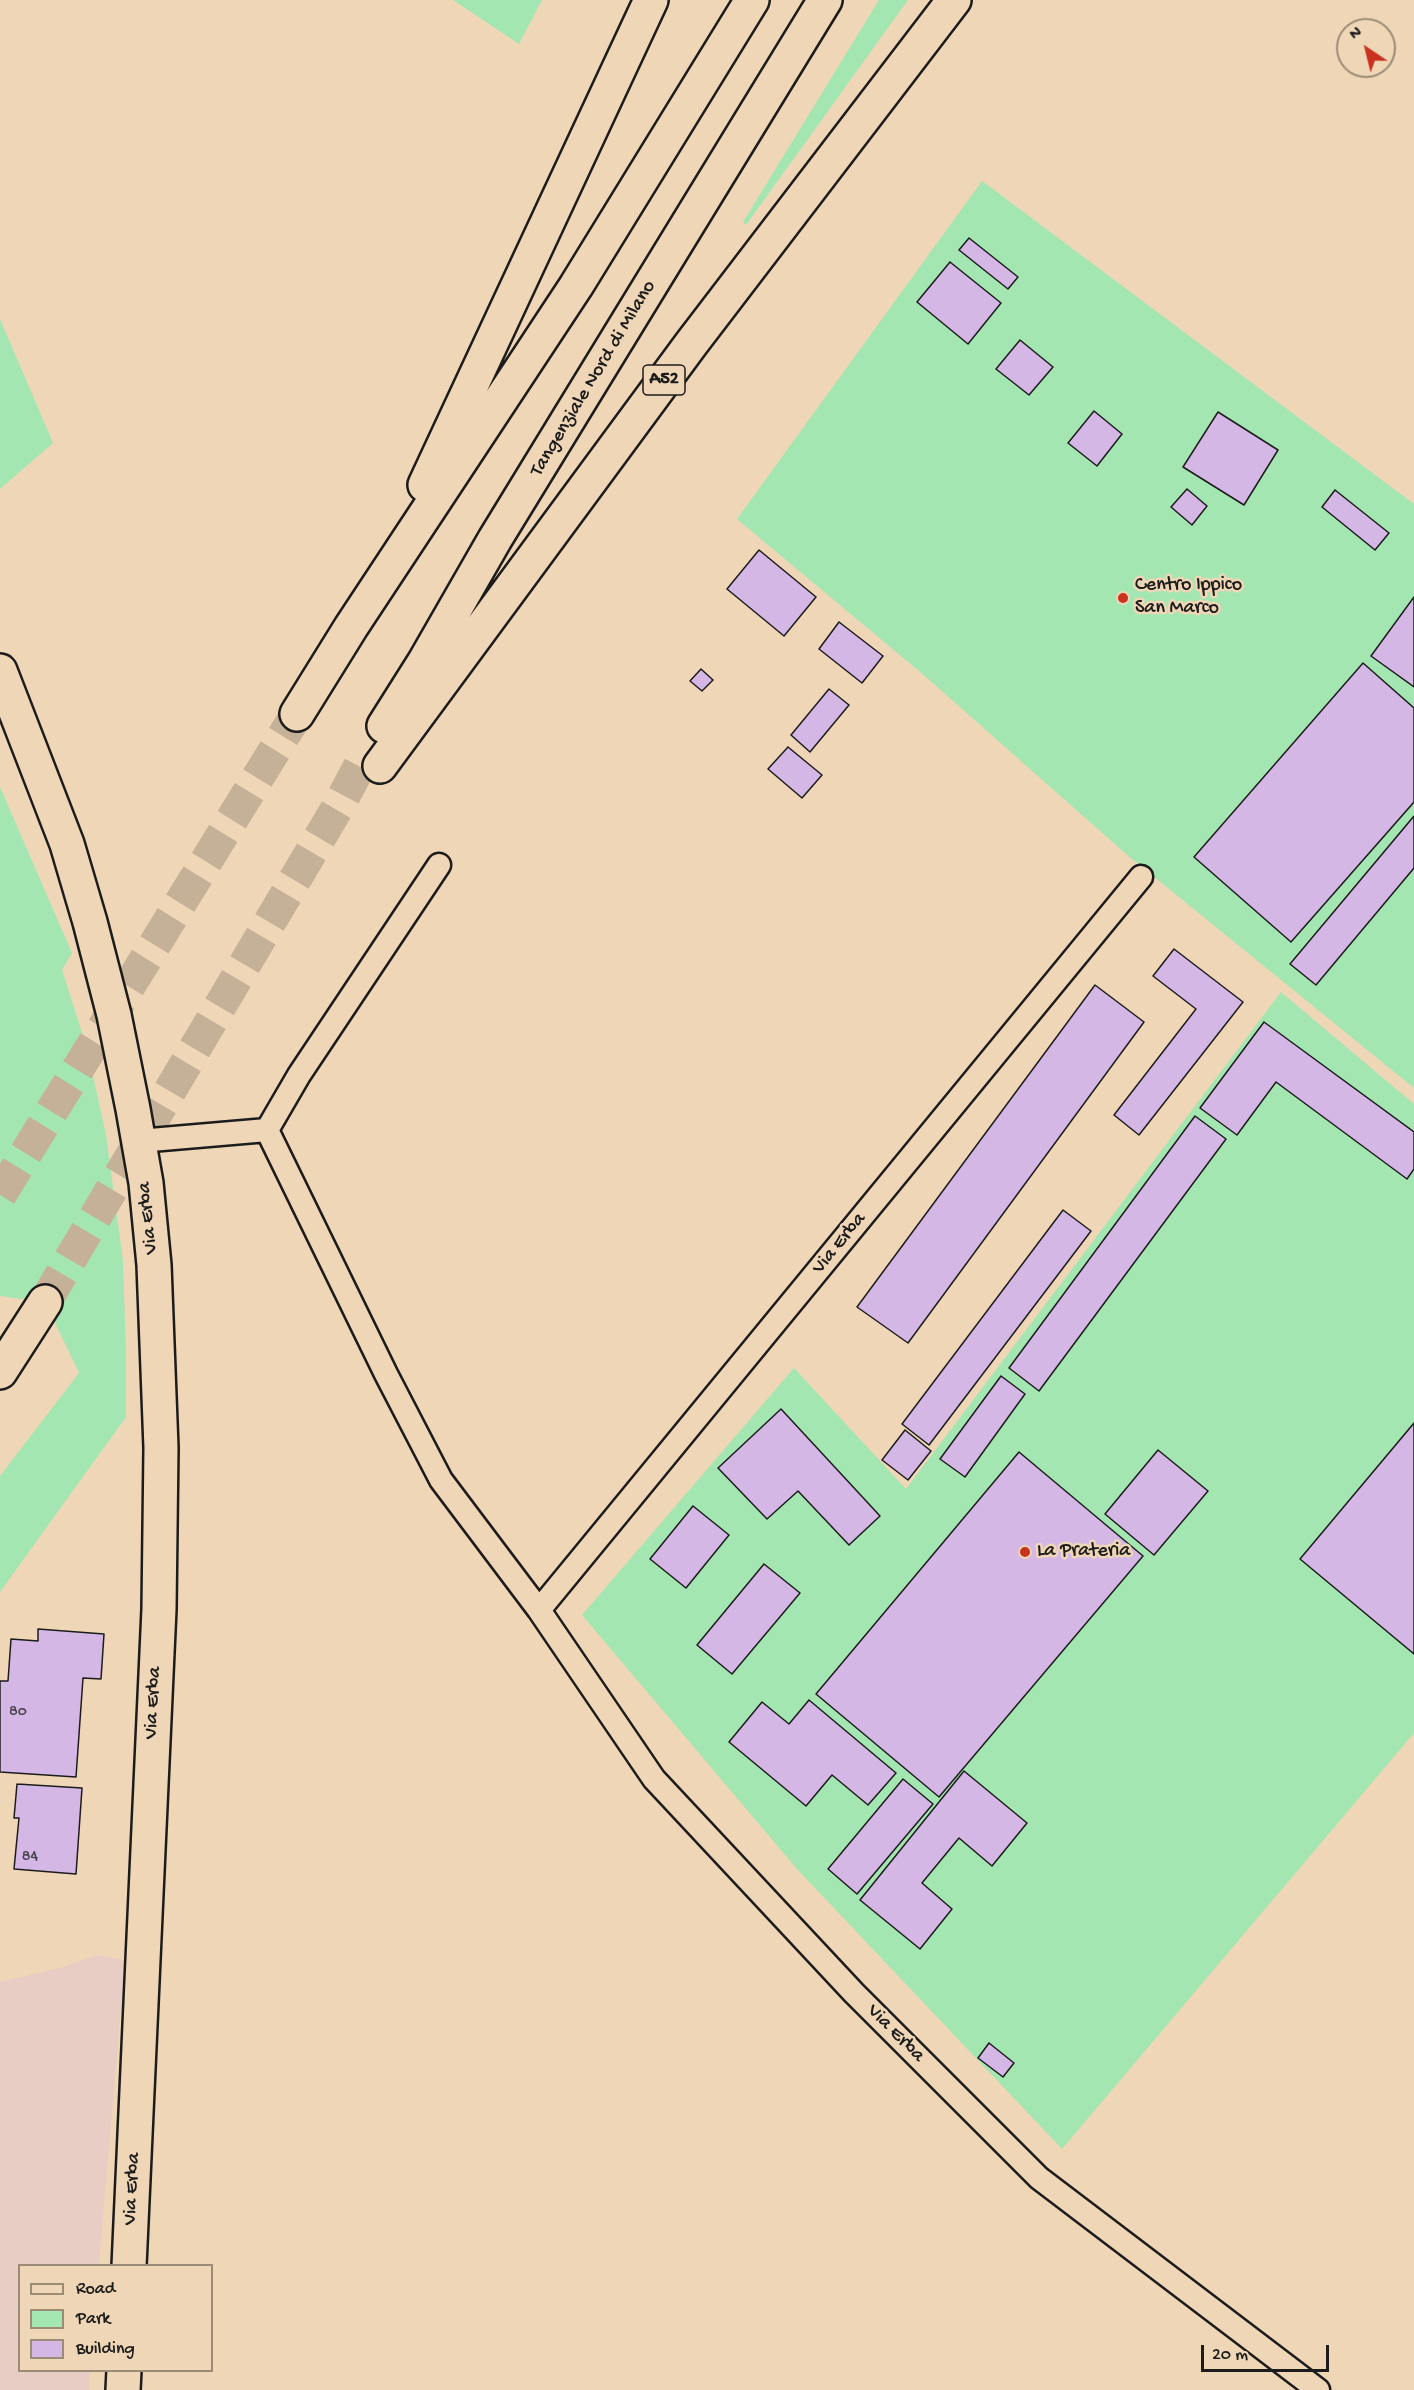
<!DOCTYPE html>
<style>
body{margin:0}
#map{position:relative;width:1414px;height:2390px;overflow:hidden;background:#efd6b6;font-family:"Gochi Hand",sans-serif}
canvas{display:block}
.legend{position:absolute;left:18px;top:2264px;width:195px;height:108px;box-sizing:border-box;background:#efd6b6;border:2px solid #9b8c78;margin:0;padding:8px 10px;list-style:none;font-size:18px;color:#1c1c1c}
.legend li{display:flex;align-items:center;gap:12px;height:30px}
.legend b{width:30px;border:2px solid #9b8c78}
.north{position:absolute;left:1336px;top:18px;width:60px;height:60px;box-sizing:border-box;background:#efd6b6;border:2px solid #9b8c78;border-radius:50%;rotate:325deg;font-size:16px;font-weight:700;line-height:24px;text-align:center;color:#1c1c1c}
.north::after{content:'';display:block;margin:auto;width:21px;height:27px;background:#c8321e;clip-path:polygon(50% 0,100% 100%,50% 72%,0 100%)}
.scale{position:absolute;left:1201px;top:2345px;width:128px;height:27px;box-sizing:border-box;border:3px solid #1c1c1c;border-top:0;padding-left:8px;font-size:18px;line-height:21px;white-space:nowrap;color:#1c1c1c;-webkit-text-stroke:4px #efd6b6;paint-order:stroke}
</style>
<div id="map">
<canvas width="1414" height="2390"></canvas>
<ul class="legend">
<li><b style="height:8px;background:#efd6b6"></b>Road</li>
<li><b style="height:16px;background:#a4e6b1"></b>Park</li>
<li><b style="height:16px;background:#d4b7e5"></b>Building</li>
</ul>
<div class="north">N</div>
<div class="scale">20 m</div>
</div>
<script>
const c = document.querySelector('canvas').getContext('2d');
c.lineJoin = 'round';
function paint(path, color) {
  c.fillStyle = color;
  c.fill(path, 'evenodd');
}
function shape(rows) {
  const path = new Path2D();
  for (const r of rows) {
    path.moveTo(r[0], r[1]);
    for (let i = 2; i < r.length; i += 2) path.lineTo(r[i], r[i + 1]);
  }
  return path;
}
function stroke(path, color, width, dash) {
  c.strokeStyle = color;
  c.lineWidth = width;
  c.lineCap = dash ? 'butt' : 'round';
  c.setLineDash(dash || []);
  c.stroke(path);
}
function label(font, color, halo, rows, align = 'center') {
  c.font = font + ' "Gochi Hand",sans-serif';
  c.lineWidth = 5;
  c.setLineDash([]);
  c.textBaseline = 'middle';
  c.strokeStyle = halo;
  c.fillStyle = color;
  for (const [text, x, y, turn = 0] of rows) {
    c.save();
    c.translate(x, y);
    c.rotate((+turn || 0) * Math.PI / 180);
    c.textAlign = isNaN(turn) ? turn : align;
    if (halo) c.strokeText(text, 0, 0);
    c.fillText(text, 0, 0);
    c.restore();
  }
}
paint(shape([
 [97,1955,125,1960,99,2265,20,2266,20,2370,90,2371,89,2390,0,2390,0,1982,60,1968]
]), '#e7cdc4');
paint(shape([
 [453,0,542,0,519,44],
 [879,0,908,0,746,225,743,222],
 [982,181,1414,504,1414,1088,1126,854,926,677,737,519],
 [0,319,53,443,0,489],
 [0,787,72,953,62,970,87,1048,106,1135,123,1261,126,1353,126,1417,0,1592,0,1476,79,1373,45,1302,0,1296],
 [1281,992,1414,1104,1414,1733,1062,2149,797,1869,582,1615,794,1368,906,1489]
]), '#a4e6b1');
const building = shape([
 [969,238,1018,277,1008,289,959,250,969,238],
 [950,262,1001,303,968,344,917,302,950,262],
 [1020,340,1053,367,1029,395,996,369,1020,340],
 [1094,411,1122,434,1097,466,1068,443,1094,411],
 [1218,412,1278,450,1244,505,1183,467,1218,412],
 [1187,489,1207,506,1192,525,1171,507,1187,489],
 [1335,490,1389,533,1375,550,1322,507,1335,490],
 [759,550,816,597,784,636,727,589,759,550],
 [1414,597,1414,687,1371,656,1414,597],
 [839,622,883,656,862,683,819,649,839,622],
 [1363,663,1414,708,1414,802,1291,942,1194,857,1363,663],
 [701,669,713,680,702,691,690,681,701,669],
 [829,689,849,705,810,752,791,735,829,689],
 [788,747,822,775,802,798,768,769,788,747],
 [1414,816,1414,868,1316,985,1290,964,1414,816],
 [1174,949,1243,1002,1139,1135,1114,1115,1196,1009,1153,976,1174,949],
 [1095,985,1144,1022,908,1343,857,1307,1095,985],
 [1264,1022,1414,1132,1414,1169,1407,1179,1276,1082,1237,1135,1200,1108,1264,1022],
 [1195,1116,1226,1139,1039,1391,1009,1368,1195,1116],
 [1063,1210,1091,1231,929,1445,902,1424,1063,1210],
 [1001,1376,1025,1394,965,1477,940,1459,1001,1376],
 [781,1409,880,1516,849,1545,798,1491,767,1519,718,1468,781,1409],
 [1414,1423,1414,1654,1300,1559,1414,1423],
 [905,1430,931,1451,908,1480,882,1460,905,1430],
 [1158,1450,1208,1491,1154,1555,1105,1514,1158,1450],
 [1019,1452,1143,1556,939,1797,816,1694,1019,1452],
 [693,1506,729,1535,686,1588,650,1559,693,1506],
 [764,1564,800,1593,732,1674,697,1645,764,1564],
 [38,1629,104,1634,101,1679,83,1678,76,1777,0,1772,0,1681,8,1681,11,1639,38,1641,38,1629],
 [809,1700,896,1773,868,1805,832,1775,806,1806,729,1742,762,1702,789,1724,809,1700],
 [964,1771,1027,1823,992,1866,959,1838,922,1883,952,1909,920,1949,860,1900,964,1771],
 [903,1779,933,1804,857,1894,828,1869,903,1779],
 [17,1784,82,1788,76,1874,14,1869,19,1818,14,1818,17,1784],
 [989,2043,1014,2063,1003,2077,978,2058,989,2043]
]);
paint(building, '#d4b7e5');
stroke(building, '#1c1c1c', 1.5);
stroke(shape([
 [0,1195,297,714],
 [45,1302,339,805,364,758]
]), '#c5b197', 33, [33, 16]);
const service = shape([
 [267,1130,299,1075,439,865],
 [139,1141,267,1130,386,1374,441,1480,539,1610,654,1779,854,1993,1039,2178,1318,2390],
 [539,1610,1141,877]
]);
const secondary = shape([
 [0,671,67,844,90,922,114,1015,133,1109,146,1183,154,1265,161,1448,159,1609,129,2266],
 [123,2390,124,2370]
]);
const motorway = shape([
 [425,485,651,0],
 [297,714,351,627,576,286,752,0],
 [384,726,425,661,495,539,825,0],
 [380,766,691,344,954,0],
 [0,1372,45,1302]
]);
stroke(service, '#1c1c1c', 27);
stroke(secondary, '#1c1c1c', 38);
stroke(motorway, '#1c1c1c', 38);
stroke(service, '#efd6b6', 22);
stroke(secondary, '#efd6b6', 33);
stroke(motorway, '#efd6b6', 33);
for (const [x, y, r, color] of [
 [1123,598,6,"#c8321e"],
 [1025,1552,6,"#c8321e"]
]) {
  const dot = new Path2D();
  dot.arc(x, y, r, 0, 2 * Math.PI);
  c.fillStyle = color;
  c.fill(dot);
  stroke(dot, '#efd6b6', 2);
}
label('16px', '#4a434e', null, [
 ["80",18,1713],
 ["84",30,1858]
]);
for (const [x, y, w] of [
 [664,380,42]
]) {
  const box = new Path2D();
  box.roundRect(x - w / 2, y - 15, w, 30, 4.5);
  c.fillStyle = '#efd6b6';
  c.fill(box);
  stroke(box, '#1c1c1c', 1.5);
}
label('bold 18px', '#1c1c1c', null, [
 ["A52",664,380]
]);
label('20px', '#1c1c1c', '#efd6b6', [
 ["Tangenziale Nord di Milano",594,379,-59],
 ["Via Erba",149,1218,-96],
 ["Via Erba",840,1244,-51],
 ["Via Erba",154,1703,-87],
 ["Via Erba",895,2034,45],
 ["Via Erba",133,2189,-87]
]);
label('20px', '#1c1c1c', '#efd6b6', [
 ["Centro Ippico",1135,586],
 ["San Marco",1135,609],
 ["La Prateria",1037,1552]
], 'left');
</script>
